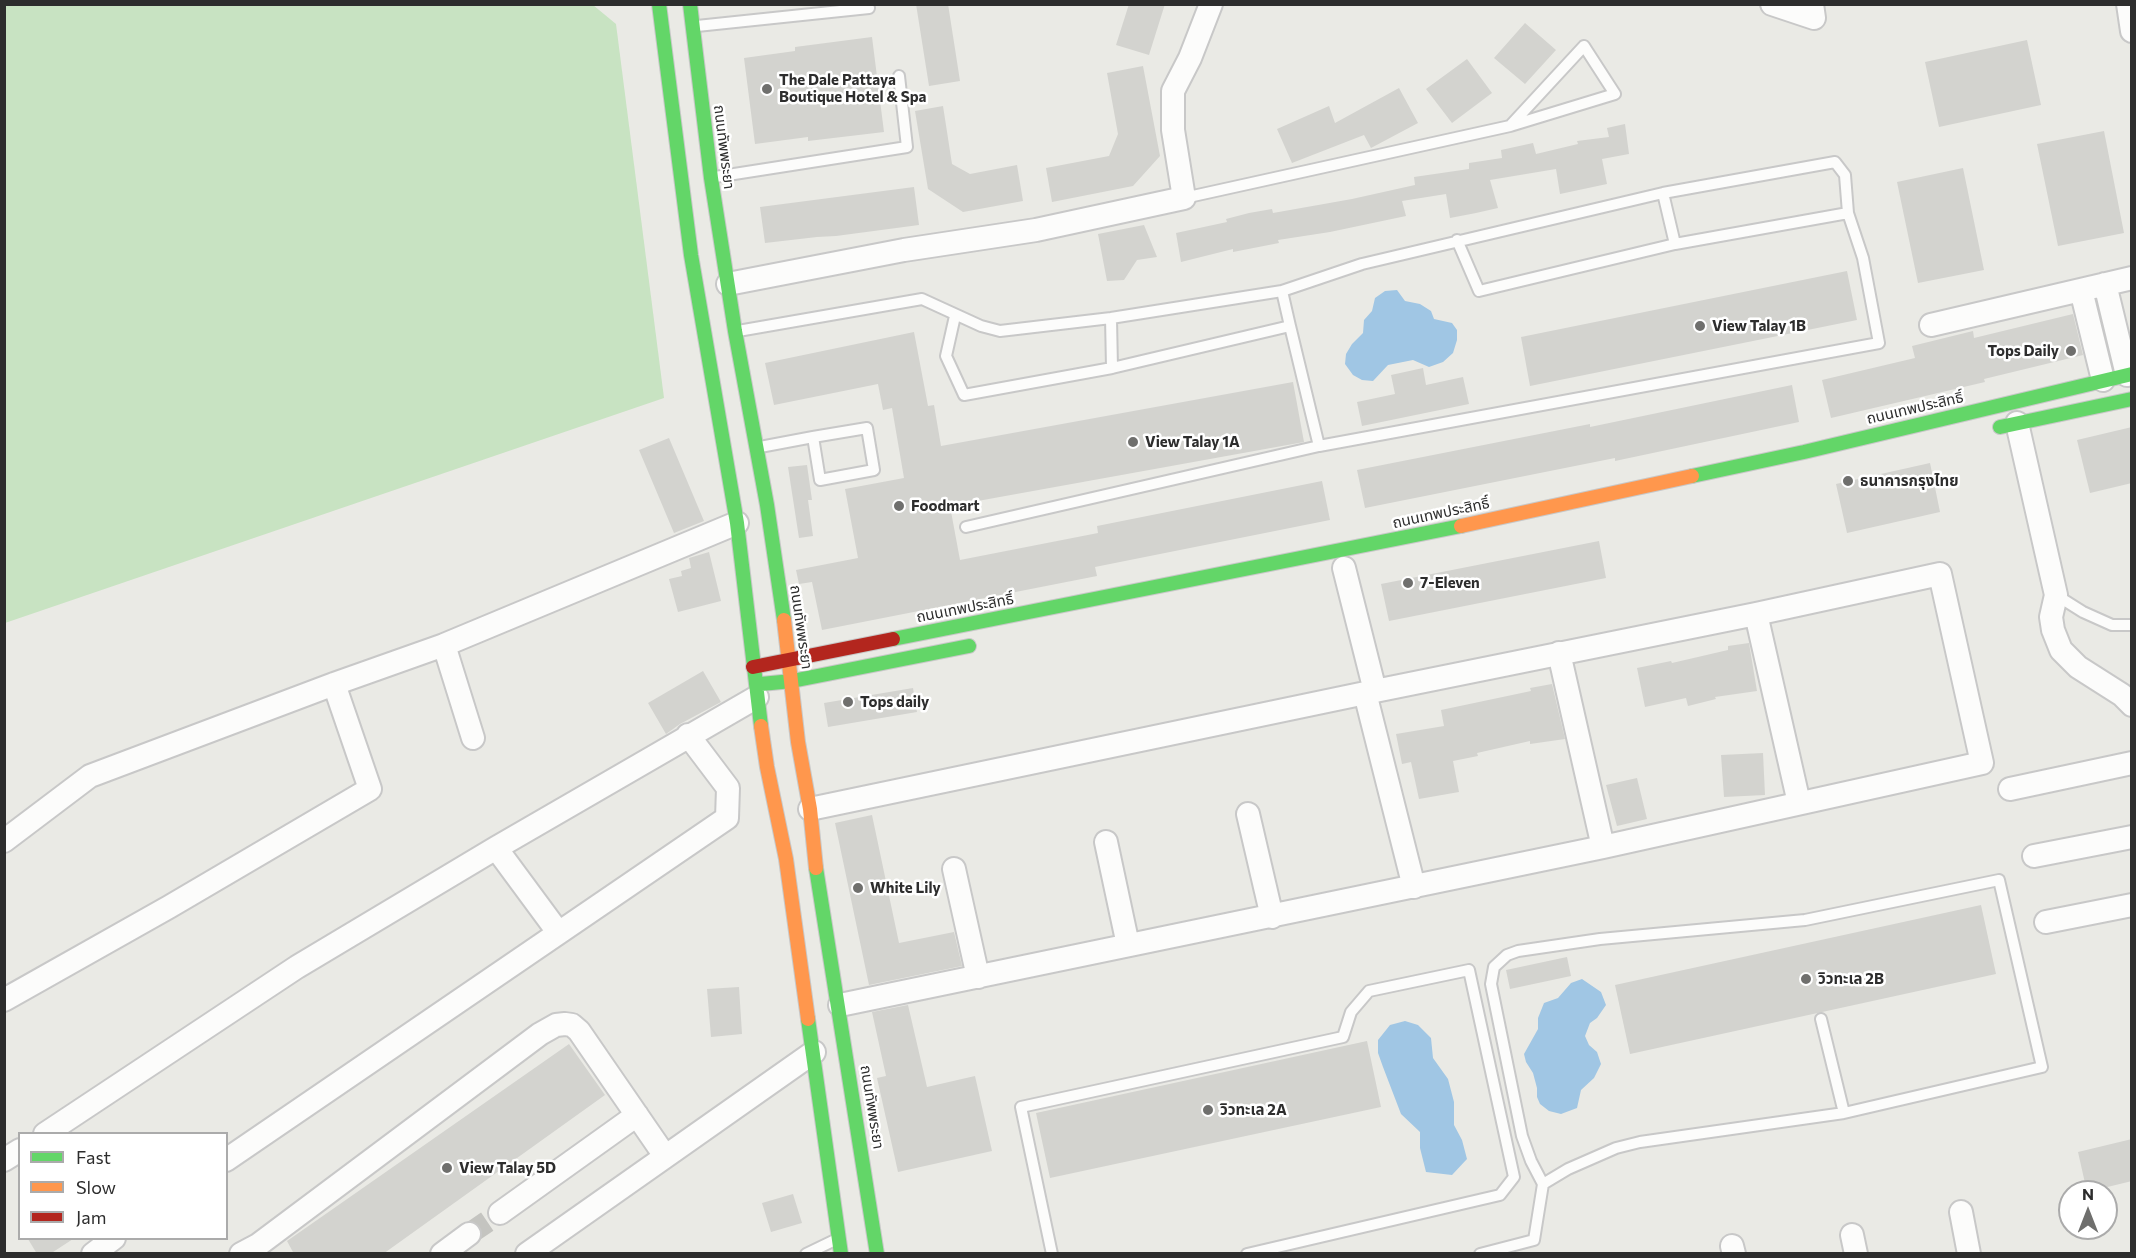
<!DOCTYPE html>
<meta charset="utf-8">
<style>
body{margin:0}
#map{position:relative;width:2136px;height:1258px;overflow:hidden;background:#eaeae5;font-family:Commissioner,sans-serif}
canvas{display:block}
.frame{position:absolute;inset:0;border:6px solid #2d2d2d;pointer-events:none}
.legend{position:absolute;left:18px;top:1132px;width:210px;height:108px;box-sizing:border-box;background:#fff;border:2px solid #ababab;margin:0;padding:8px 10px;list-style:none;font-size:18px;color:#2d2d2d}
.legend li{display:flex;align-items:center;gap:12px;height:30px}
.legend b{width:30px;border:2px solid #ababab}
.north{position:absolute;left:2058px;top:1180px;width:60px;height:60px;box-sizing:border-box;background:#fff;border:2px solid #ababab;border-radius:50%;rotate:0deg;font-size:16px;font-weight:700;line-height:24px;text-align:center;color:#2d2d2d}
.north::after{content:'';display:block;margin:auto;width:21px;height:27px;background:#6f6f6d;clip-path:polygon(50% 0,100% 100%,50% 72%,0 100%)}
</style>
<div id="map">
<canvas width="2136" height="1258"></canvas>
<div class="frame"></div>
<ul class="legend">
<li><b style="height:8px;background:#63d668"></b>Fast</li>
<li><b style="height:8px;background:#ff974d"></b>Slow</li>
<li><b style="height:8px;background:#b3261e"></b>Jam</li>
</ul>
<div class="north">N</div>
</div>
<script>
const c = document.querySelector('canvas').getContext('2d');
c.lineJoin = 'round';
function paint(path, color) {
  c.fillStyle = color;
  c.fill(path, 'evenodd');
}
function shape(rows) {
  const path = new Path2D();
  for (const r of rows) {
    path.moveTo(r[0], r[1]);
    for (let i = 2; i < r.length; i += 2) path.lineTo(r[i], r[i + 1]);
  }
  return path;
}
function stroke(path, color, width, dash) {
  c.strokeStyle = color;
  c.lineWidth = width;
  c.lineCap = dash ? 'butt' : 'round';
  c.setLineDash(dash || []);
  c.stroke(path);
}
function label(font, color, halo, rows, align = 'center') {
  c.font = font + ' Commissioner,"Noto Sans Thai",sans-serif';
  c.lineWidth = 5;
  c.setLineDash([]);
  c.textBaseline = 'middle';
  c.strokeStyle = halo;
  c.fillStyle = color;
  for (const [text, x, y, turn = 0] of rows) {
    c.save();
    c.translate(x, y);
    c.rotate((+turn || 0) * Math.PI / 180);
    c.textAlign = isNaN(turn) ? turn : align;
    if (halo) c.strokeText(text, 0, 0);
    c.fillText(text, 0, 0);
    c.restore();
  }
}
paint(shape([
 [4,5,593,5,616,24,664,398,5,623]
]), '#c8e3c2');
paint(shape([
 [1397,290,1405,301,1420,304,1431,311,1434,319,1452,323,1457,330,1457,340,1453,353,1443,362,1429,367,1413,360,1388,365,1373,381,1362,380,1353,375,1345,364,1346,354,1352,344,1363,333,1364,320,1372,311,1375,298,1385,291],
 [1582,979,1601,992,1606,1005,1597,1018,1590,1023,1585,1036,1589,1045,1597,1052,1601,1064,1594,1078,1581,1090,1577,1108,1561,1114,1549,1111,1540,1104,1537,1097,1537,1088,1533,1073,1526,1062,1524,1054,1538,1029,1538,1018,1544,1003,1558,998,1571,983],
 [1405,1021,1418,1025,1431,1038,1433,1058,1448,1079,1454,1102,1454,1125,1462,1140,1467,1159,1452,1175,1426,1172,1420,1148,1420,1132,1401,1114,1383,1067,1378,1053,1378,1040,1390,1025]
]), '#a0c6e4');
paint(shape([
 [916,4,948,4,960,81,929,86],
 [1129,4,1165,4,1149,55,1116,45],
 [1525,23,1556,50,1525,84,1494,58],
 [872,37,884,132,808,141,808,137,755,144,744,58,795,51,795,47],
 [2027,40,2041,105,1939,127,1925,62],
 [1467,59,1492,93,1452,123,1426,89],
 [1143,66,1160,156,1133,186,1052,202,1046,168,1109,156,1118,134,1107,73],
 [1399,88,1418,123,1371,148,1364,135,1292,163,1277,129,1329,106,1335,123],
 [943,106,952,164,970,174,1017,165,1023,201,963,212,928,189,915,111],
 [1625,124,1629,154,1602,159,1607,184,1560,194,1556,169,1490,180,1498,208,1476,213,1450,218,1446,194,1402,201,1406,216,1330,232,1278,240,1279,243,1233,252,1233,249,1181,262,1176,233,1227,222,1226,219,1249,213,1272,209,1273,213,1352,199,1415,185,1414,177,1469,169,1469,163,1502,158,1501,150,1533,143,1536,154,1578,144,1577,141,1609,137,1607,128],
 [2104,131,2124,233,2058,246,2037,144],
 [1963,168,1984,270,1918,283,1897,182],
 [914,187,919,225,836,236,817,237,765,243,760,207],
 [1144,225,1157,257,1137,260,1124,280,1107,281,1098,234],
 [1847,271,1857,320,1530,386,1521,337],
 [2073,314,2083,355,1984,379,1985,382,1831,418,1822,380,1915,358,1912,346,1973,331,1974,338],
 [914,332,928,406,934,405,941,446,1293,382,1304,442,950,506,960,560,1098,533,1097,526,1322,481,1330,520,1095,567,1097,576,822,630,812,582,799,584,796,570,858,558,845,489,904,478,892,408,883,410,878,384,774,405,765,363],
 [1423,368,1426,385,1463,377,1469,404,1362,426,1357,402,1395,394,1391,375],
 [1792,385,1799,422,1615,461,1615,458,1365,508,1357,470,1590,424,1590,427],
 [2132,427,2132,483,2090,493,2077,440],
 [669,438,704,521,674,533,639,450],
 [1930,463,1940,512,1847,533,1836,484],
 [807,465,812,500,808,500,813,536,799,538,788,467],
 [1599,541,1606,578,1389,621,1381,584],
 [709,552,721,601,678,612,669,579,682,576,681,571,691,568,689,558],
 [1749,643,1757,691,1715,697,1716,699,1688,706,1686,698,1645,707,1637,668,1671,661,1672,663,1728,650,1728,646],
 [703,671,721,702,680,724,666,734,648,703],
 [1552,684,1565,739,1530,744,1530,741,1477,753,1478,756,1453,761,1459,792,1419,799,1411,762,1402,764,1396,734,1444,726,1441,710,1531,691,1530,688],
 [913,688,917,712,828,727,824,703],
 [1763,753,1765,795,1724,797,1721,755],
 [1637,778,1647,819,1617,826,1606,785],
 [872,815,899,943,954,932,962,966,869,985,835,823],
 [1981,905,1996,974,1630,1054,1615,985],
 [1567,957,1571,976,1510,989,1506,970],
 [739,987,742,1034,711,1037,707,989],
 [908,1005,927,1087,975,1076,992,1151,898,1172,877,1078,886,1076,872,1012],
 [1367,1041,1381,1107,1050,1178,1036,1113],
 [569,1044,605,1095,383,1254,294,1254,287,1241],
 [2132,1139,2132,1181,2087,1192,2078,1152],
 [793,1194,802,1223,771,1232,762,1203],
 [28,1239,73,1239,50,1254,37,1254]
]), '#d3d3cf');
stroke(shape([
 [469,1234,500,1213]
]), '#c4c4c0', 22, [22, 11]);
const lane = shape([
 [697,26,869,8],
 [715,177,907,147,899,76],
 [1663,193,1675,244],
 [1184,198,1510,126,1615,94,1584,46,1510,126],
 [1457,240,1479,291,1675,244,1848,213],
 [955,316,946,356,964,395,1112,368,1290,326,1282,291],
 [1111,318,1112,368],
 [1290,326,1319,446],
 [738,331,922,299,981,326,1000,331,1111,318,1282,291,1362,264,1663,193,1835,162,1845,175,1848,213,1863,258,1879,343,1319,446,966,527],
 [760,447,813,437,867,428,874,470,820,480,813,437],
 [2056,595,2083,612,2112,625,2132,625],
 [1821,1019,1844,1113],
 [806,1254,835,1240],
 [1052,1254,1021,1107,1343,1037,1351,1012,1369,991,1469,970,1514,1177,1500,1195,1247,1254],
 [1480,1254,1534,1240,1543,1184,1568,1169,1616,1148,1640,1142,1844,1113,2042,1067,1999,880,1805,920,1600,939,1518,951,1507,955,1494,967,1491,984,1522,1136,1531,1161,1543,1184]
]);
const street = shape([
 [1772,4,1814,18,1812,4],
 [2128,4,2132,31],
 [728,284,904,250,1036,230,1184,198,1173,130,1173,91,1190,58,1211,4],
 [2105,284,2127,375],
 [2081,290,2103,380],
 [1931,325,2132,278],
 [2017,423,2056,595,2051,617,2053,630,2061,650,2078,667,2122,695,2132,705],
 [1344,568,1375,691],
 [1756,614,1799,803],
 [444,645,473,738],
 [1559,653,1603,847],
 [1365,693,1414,887],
 [2010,789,2132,763],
 [810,809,1375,691,1756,614,1940,574,1982,763,1603,847,840,1005],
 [1248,814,1272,917],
 [4,841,90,776,334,684,444,645,737,523],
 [1106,842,1128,945],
 [496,848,558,932],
 [2034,856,2132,837],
 [954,869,978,977],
 [2046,922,2132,905],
 [4,1000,169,907,370,789,334,684],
 [45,1134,297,967,496,848,757,697],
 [4,1160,20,1150],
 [226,1160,727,818,728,788,688,735],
 [1961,1212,1969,1254],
 [500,1213,637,1115],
 [1852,1235,1856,1254],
 [1732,1246,1734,1254],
 [93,1254,114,1238],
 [241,1254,258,1245,540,1034,556,1025,565,1024,572,1025,579,1031,665,1156],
 [442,1254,469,1234],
 [527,1254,814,1052]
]);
const fast = shape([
 [659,4,691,255,737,523,761,726],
 [690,4,711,178,735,331,767,505,784,620],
 [2000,427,2132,399],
 [1692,476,1804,452,2132,374],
 [893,639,1461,526],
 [761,684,792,681,969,646],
 [816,868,877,1254],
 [808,1019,841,1254]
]);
const slow = shape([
 [1461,526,1692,476],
 [784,620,798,742,810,809,816,868],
 [761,726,767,767,786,859,808,1019]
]);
const jam = shape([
 [753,667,893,639]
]);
stroke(lane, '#c8c8c8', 14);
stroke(street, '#c8c8c8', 26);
stroke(fast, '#c8c8c8', 16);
stroke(slow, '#c8c8c8', 16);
stroke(jam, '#c8c8c8', 16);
stroke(lane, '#fcfcfb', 10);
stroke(street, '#fcfcfb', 22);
stroke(fast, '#63d668', 14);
stroke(slow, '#ff974d', 14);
stroke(jam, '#b3261e', 14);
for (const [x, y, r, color] of [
 [767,89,6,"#6f6f6d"],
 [1700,326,6,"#6f6f6d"],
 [2071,351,6,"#6f6f6d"],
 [1133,442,6,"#6f6f6d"],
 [1848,481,6,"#6f6f6d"],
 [899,506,6,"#6f6f6d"],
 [1408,583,6,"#6f6f6d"],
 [848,702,6,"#6f6f6d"],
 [858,888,6,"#6f6f6d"],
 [1806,979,6,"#6f6f6d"],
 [1208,1110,6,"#6f6f6d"],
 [447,1168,6,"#6f6f6d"]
]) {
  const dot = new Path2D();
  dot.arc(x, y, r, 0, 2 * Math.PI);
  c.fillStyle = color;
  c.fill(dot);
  stroke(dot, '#fff', 2);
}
label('bold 15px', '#2d2d2d', '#fff', [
 ["The Dale Pattaya",779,80],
 ["Boutique Hotel & Spa",779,97],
 ["View Talay 1B",1712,326],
 ["Tops Daily",2059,351,"right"],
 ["View Talay 1A",1145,442],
 ["ธนาคารกรุงไทย",1860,481],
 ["Foodmart",911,506],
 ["7-Eleven",1420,583],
 ["Tops daily",860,702],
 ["White Lily",870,888],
 ["วิวทะเล 2B",1818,979],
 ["วิวทะเล 2A",1220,1110],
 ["View Talay 5D",459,1168]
], 'left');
label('15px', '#2d2d2d', '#fff', [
 ["ถนนทัพพระยา",724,147,83],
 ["ถนนเทพประสิทธิ์",1915,408,-13],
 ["ถนนเทพประสิทธิ์",1441,513,-12],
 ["ถนนเทพประสิทธิ์",965,608,-11],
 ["ถนนทัพพระยา",801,627,82],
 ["ถนนทัพพระยา",872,1107,81]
]);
</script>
